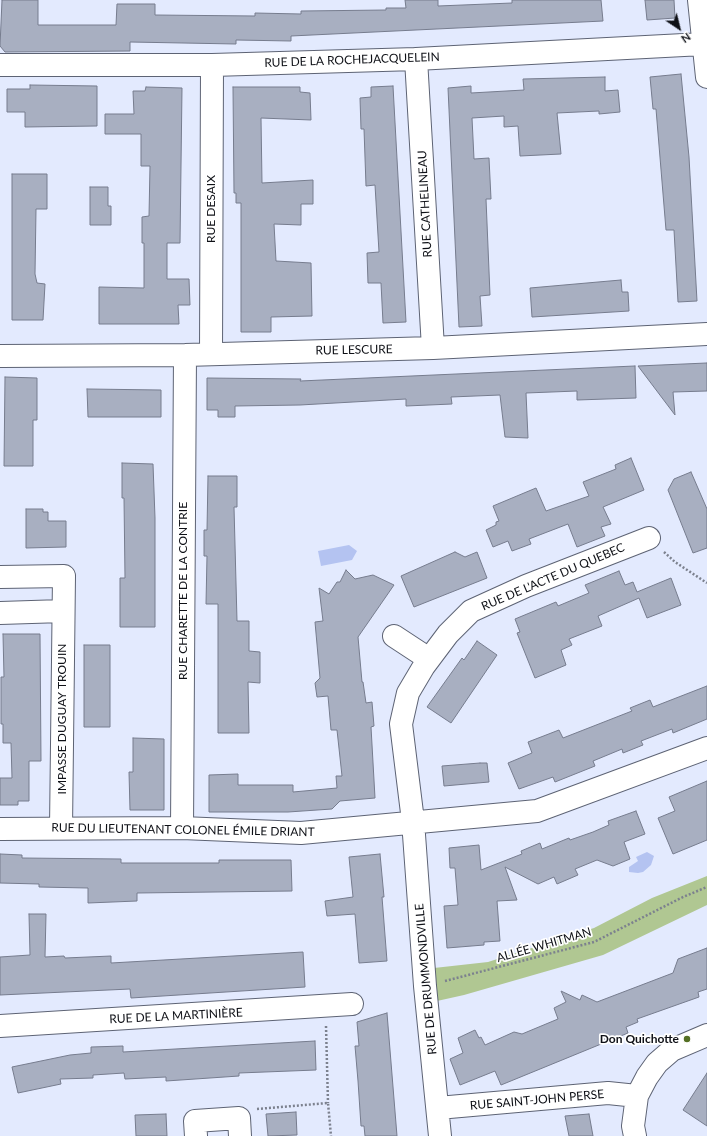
<!DOCTYPE html>
<meta charset="utf-8">
<style>
body{margin:0}
#map{position:relative;width:707px;height:1136px;overflow:hidden;background:#e3eafe;font-family:Lato,sans-serif}
canvas{display:block}
.north{position:absolute;left:659px;top:8px;width:40px;height:40px;-webkit-text-stroke:3px #fff;paint-order:stroke;rotate:145deg;font-size:11px;font-weight:700;line-height:16px;text-align:center;color:#0e1016}
.north::after{content:'';display:block;margin:auto;width:14px;height:18px;background:#0e1016;clip-path:polygon(50% 0,100% 100%,50% 72%,0 100%)}
</style>
<div id="map">
<canvas width="707" height="1136"></canvas>
<div class="north">N</div>
</div>
<script>
const c = document.querySelector('canvas').getContext('2d');
c.lineJoin = 'round';
function paint(path, color) {
  c.fillStyle = color;
  c.fill(path, 'evenodd');
}
function shape(rows) {
  const path = new Path2D();
  for (const r of rows) {
    path.moveTo(r[0], r[1]);
    for (let i = 2; i < r.length; i += 2) path.lineTo(r[i], r[i + 1]);
  }
  return path;
}
function stroke(path, color, width, dash) {
  c.strokeStyle = color;
  c.lineWidth = width;
  c.lineCap = dash ? 'butt' : 'round';
  c.setLineDash(dash || []);
  c.stroke(path);
}
function label(font, color, halo, rows, align = 'center') {
  c.font = font + ' Lato,sans-serif';
  c.lineWidth = 3.5;
  c.setLineDash([]);
  c.textBaseline = 'middle';
  c.strokeStyle = halo;
  c.fillStyle = color;
  for (const [text, x, y, turn = 0] of rows) {
    c.save();
    c.translate(x, y);
    c.rotate((+turn || 0) * Math.PI / 180);
    c.textAlign = isNaN(turn) ? turn : align;
    if (halo) c.strokeText(text, 0, 0);
    c.fillText(text, 0, 0);
    c.restore();
  }
}
paint(shape([
 [707,876,707,905,603,955,464,995,437,1001,434,968,488,962,594,928,652,898]
]), '#b0c792');
paint(shape([
 [349,545,357,551,352,560,321,566,318,551],
 [647,852,654,856,651,865,643,872,638,873,629,872,629,867,638,861,636,857]
]), '#b4c3f1');
const building = shape([
 [2,0,38,0,38,25,116,25,117,4,155,4,155,15,255,16,255,13,301,14,301,11,386,10,386,8,406,8,405,0,438,0,438,6,512,3,512,0,601,0,603,21,291,36,291,41,236,40,236,44,130,42,130,51,5,52,0,46,2,0],
 [645,0,674,0,675,18,647,20,645,0],
 [681,74,689,157,697,301,678,302,674,230,666,230,656,109,653,109,650,77,681,74],
 [605,77,605,91,618,90,620,112,599,114,599,111,557,113,561,154,520,156,518,126,504,127,504,116,472,118,474,159,489,158,491,199,486,199,490,295,480,296,482,326,459,327,448,88,471,86,471,93,524,90,523,79,605,77],
 [30,85,97,86,97,126,25,127,25,112,7,112,7,89,30,89,30,85],
 [393,86,406,322,383,323,381,283,368,283,367,253,379,252,375,185,366,186,364,129,361,129,360,98,371,97,371,87,393,86],
 [146,87,182,88,180,243,167,243,167,279,189,279,190,305,178,305,179,324,99,324,99,287,144,288,144,243,142,243,142,217,149,216,150,166,141,166,141,134,105,134,105,114,134,114,133,91,145,91,146,87],
 [233,87,300,87,300,92,310,93,311,120,261,118,262,183,313,180,313,204,301,204,301,225,274,224,276,261,311,263,312,316,271,317,271,332,241,332,241,203,236,203,236,193,234,193,233,87],
 [12,174,47,174,47,209,36,209,35,274,37,283,45,284,43,320,12,320,12,174],
 [90,187,108,187,108,206,111,206,111,225,90,225,90,187],
 [621,280,622,292,628,292,629,311,532,317,530,288,621,280],
 [707,363,707,391,673,392,675,415,638,366,707,363],
 [635,366,636,398,577,400,577,391,526,393,528,438,505,437,500,395,451,397,452,404,406,406,406,399,300,405,235,406,235,417,218,417,218,410,207,410,207,378,301,379,300,381,635,366],
 [5,377,37,378,37,420,33,420,33,466,4,466,5,377],
 [87,389,161,390,161,417,88,417,87,389],
 [631,458,644,490,603,507,611,524,601,527,605,536,577,547,568,524,529,539,531,544,512,551,508,541,493,547,486,530,496,525,496,522,499,521,493,506,536,488,546,511,589,496,583,482,616,469,615,465,631,458],
 [122,463,153,464,155,518,155,627,120,627,120,578,125,578,124,498,122,498,122,463],
 [691,472,707,509,707,548,693,553,668,490,674,479,691,472],
 [208,476,237,476,237,507,234,507,237,621,249,621,249,651,260,652,260,683,248,682,249,733,218,733,218,604,206,604,207,556,204,556,204,530,207,530,208,476],
 [26,509,43,509,43,512,48,512,48,521,66,521,66,547,26,548,26,509],
 [455,552,465,557,477,552,487,578,414,607,401,576,455,552],
 [346,570,355,579,373,575,394,585,358,637,362,682,363,682,366,703,372,702,374,726,371,727,375,798,340,801,332,809,288,812,209,812,209,775,238,774,238,785,293,785,293,792,337,788,336,776,342,776,337,730,331,730,328,696,317,697,315,683,320,678,315,622,323,621,319,588,329,594,337,582,340,582,346,570],
 [619,571,625,585,633,582,637,592,671,578,681,605,647,618,639,598,598,616,602,626,569,639,572,645,561,650,566,665,535,678,517,633,520,632,515,619,556,602,558,606,589,593,585,585,619,571],
 [3,634,40,634,41,761,29,761,29,801,18,801,18,805,0,805,0,778,12,778,11,743,3,743,3,724,1,724,1,677,4,677,3,634],
 [477,641,497,655,451,723,427,707,462,658,464,660,477,641],
 [84,645,110,645,110,727,84,727,84,645],
 [707,686,707,719,673,733,672,729,641,741,643,745,623,753,622,749,593,761,595,766,555,782,553,777,519,789,508,763,532,753,528,742,559,730,563,738,632,711,630,708,650,700,653,707,707,686],
 [133,738,164,739,164,810,130,810,129,772,133,772,133,738],
 [480,763,487,763,489,782,444,786,442,766,480,763],
 [707,781,707,840,673,854,658,818,675,811,669,797,707,781],
 [636,811,645,834,624,842,630,859,613,866,597,860,575,869,578,875,557,884,554,877,538,884,505,867,517,900,497,901,500,941,484,942,484,945,447,948,444,906,458,905,455,868,450,868,449,848,479,845,481,870,522,854,521,851,540,843,542,849,569,838,570,840,593,832,609,825,608,821,636,811],
 [0,854,22,855,22,858,121,859,121,863,219,863,219,860,291,860,292,891,137,893,137,901,88,903,88,888,39,887,39,884,0,883,0,854],
 [380,854,384,897,382,897,387,961,359,963,355,914,327,916,325,901,353,897,349,857,380,854],
 [29,914,46,914,45,957,64,956,65,958,111,956,111,963,303,952,305,987,131,998,130,989,0,995,0,957,30,955,29,914],
 [707,948,707,989,698,992,699,997,637,1019,638,1022,626,1027,628,1033,501,1085,495,1071,460,1085,450,1059,463,1053,458,1038,475,1030,479,1038,481,1037,485,1045,514,1032,522,1034,558,1019,554,1008,566,1002,561,991,580,1000,582,995,597,1002,673,973,678,959,707,948],
 [387,1013,397,1136,365,1136,364,1126,361,1126,358,1081,355,1046,359,1046,357,1022,387,1013],
 [315,1041,316,1070,239,1073,239,1076,166,1081,166,1077,125,1079,124,1073,93,1075,93,1078,60,1079,61,1084,18,1093,12,1067,70,1055,91,1053,91,1047,123,1046,123,1052,315,1041],
 [707,1073,707,1126,683,1110,707,1073],
 [296,1112,297,1135,268,1136,266,1114,296,1112],
 [166,1114,167,1136,136,1136,135,1115,166,1114],
 [589,1114,593,1136,569,1136,565,1116,589,1114]
]);
paint(building, '#a8afc1');
stroke(building, '#767c8e', 1);
const street = shape([
 [699,0,707,77],
 [416,59,433,348],
 [0,65,212,65,416,59,703,44],
 [211,353,212,65],
 [0,356,185,355,433,348,707,334],
 [0,577,64,576,61,828],
 [0,613,63,611],
 [394,636,429,659],
 [182,828,185,355],
 [0,829,182,828,301,833,537,811,707,748],
 [0,1026,352,1004],
 [438,1108,608,1093,637,1096],
 [196,1136,195,1121,239,1118,240,1136],
 [440,1136,425,986,413,821,401,724,408,693,424,666,448,634,471,611,526,586,649,538],
 [635,1136,633,1126,637,1096,647,1077,657,1063,672,1050,707,1035]
]);
stroke(street, '#5d6374', 24);
stroke(shape([
 [664,552,675,562,707,583],
 [445,981,594,942,683,897,707,887],
 [326,1026,328,1103],
 [257,1109,328,1103,331,1136]
]), '#7c818e', 2.5, [2, 2]);
stroke(street, '#fff', 22);
for (const [x, y, r, color] of [
 [687,1039,4,"#546f23"]
]) {
  const dot = new Path2D();
  dot.arc(x, y, r, 0, 2 * Math.PI);
  c.fillStyle = color;
  c.fill(dot);
  stroke(dot, '#fff', 1.5);
}
label('12px', '#0e1016', '#fff', [
 ["RUE DE LA ROCHEJACQUELEIN",352,60,-2],
 ["RUE CATHELINEAU",425,204,-93],
 ["RUE DESAIX",211,209,-90],
 ["RUE LESCURE",354,350,-1],
 ["RUE DE L'ACTE DU QUEBEC",553,577,-23],
 ["RUE CHARETTE DE LA CONTRIE",183,591,-90],
 ["IMPASSE DUGUAY TROUIN",62,719,-90],
 ["RUE DU LIEUTENANT COLONEL ÉMILE DRIANT",183,830,1],
 ["ALLÉE WHITMAN",544,945,-16],
 ["RUE DE DRUMMONDVILLE",426,979,-95],
 ["RUE DE LA MARTINIÈRE",176,1016,-3],
 ["RUE SAINT-JOHN PERSE",537,1100,-5]
]);
label('bold 12px', '#0e1016', '#fff', [
 ["Don Quichotte",679,1039]
], 'right');
</script>
